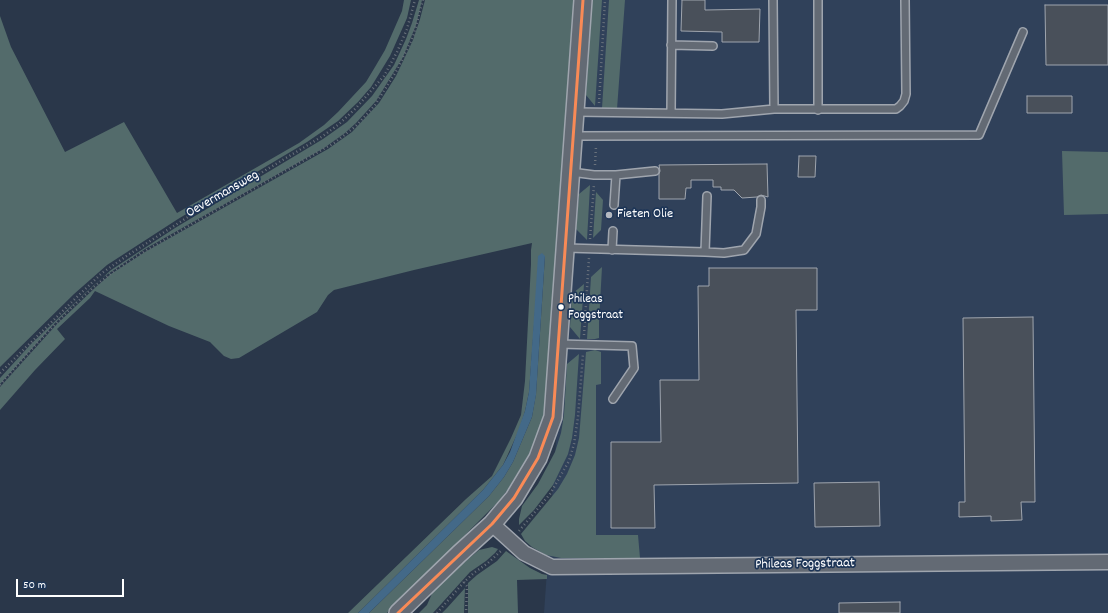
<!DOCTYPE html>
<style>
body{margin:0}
#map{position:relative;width:1108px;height:613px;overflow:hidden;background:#2a374a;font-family:Dekko,sans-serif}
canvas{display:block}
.scale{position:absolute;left:16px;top:579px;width:108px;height:18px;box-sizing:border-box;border:2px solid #fff;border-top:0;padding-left:5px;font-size:12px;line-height:14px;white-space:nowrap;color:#fff;-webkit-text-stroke:3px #1d3557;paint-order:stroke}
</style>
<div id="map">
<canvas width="1108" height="613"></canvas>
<div class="scale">50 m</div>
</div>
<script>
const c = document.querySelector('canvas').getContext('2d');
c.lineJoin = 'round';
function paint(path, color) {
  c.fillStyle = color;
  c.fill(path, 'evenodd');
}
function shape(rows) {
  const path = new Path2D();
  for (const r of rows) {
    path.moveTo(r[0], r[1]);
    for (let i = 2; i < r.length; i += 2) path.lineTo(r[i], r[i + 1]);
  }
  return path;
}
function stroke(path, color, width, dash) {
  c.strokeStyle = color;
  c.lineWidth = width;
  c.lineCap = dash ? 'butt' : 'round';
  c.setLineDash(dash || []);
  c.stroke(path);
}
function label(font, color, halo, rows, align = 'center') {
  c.font = font + ' Dekko,sans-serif';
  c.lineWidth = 3.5;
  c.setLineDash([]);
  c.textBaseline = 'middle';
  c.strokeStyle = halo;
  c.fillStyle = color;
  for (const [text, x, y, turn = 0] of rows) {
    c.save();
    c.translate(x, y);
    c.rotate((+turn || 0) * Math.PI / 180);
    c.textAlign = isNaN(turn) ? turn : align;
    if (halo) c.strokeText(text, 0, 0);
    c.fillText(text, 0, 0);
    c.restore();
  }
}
paint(shape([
 [587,0,1108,0,1108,613,544,613]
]), '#30415a');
paint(shape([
 [404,0,411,0,407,18,390,56,371,87,358,102,338,121,307,142,178,219,107,265,74,294,0,367,0,16,11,47,65,152,124,122,177,213,299,143,324,125,338,112,366,82,375,67,385,50,402,11],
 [419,0,422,0,416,25,403,57,376,101,356,123,345,133,324,148,145,249,102,278,85,293,54,324,0,384,0,378,31,344,69,308,111,270,175,228,323,139,347,122,372,96,394,65,406,39,412,23],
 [425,0,576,0,549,389,543,424,534,446,508,489,499,501,387,613,369,613,489,496,504,477,513,462,532,417,536,394,545,256,539,258,529,392,525,411,519,430,503,465,483,490,358,613,348,613,466,499,492,476,511,438,521,415,525,381,531,264,531,250,532,243,414,270,334,290,328,295,317,312,239,358,231,359,224,356,210,342,169,326,95,291,90,298,57,329,65,339,35,370,0,410,0,387,57,324,97,286,111,274,145,252,328,149,352,132,379,103,396,76,413,40,420,19],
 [592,0,602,0,595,106,586,95],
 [609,0,625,0,617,109,602,108],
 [1062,151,1108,152,1108,214,1064,215],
 [590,185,590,186,587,240,576,229,579,194],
 [596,192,603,200,601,230,593,238],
 [602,267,599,322,599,338,595,339,587,339,591,277],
 [584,284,580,339,570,327,572,294],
 [595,350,601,352,601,384,596,385,596,535,638,535,640,558,561,558,546,555,532,547,525,541,521,534,558,489,567,474,575,455,579,438,586,352],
 [579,354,575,415,572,438,568,454,553,485,534,510,519,525,519,519,522,506,538,484,555,452,561,433,564,415,567,364],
 [492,547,498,549,495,553,486,561,470,572,433,613,419,613,427,605,434,589,446,578,479,550],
 [506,551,530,568,542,574,547,575,547,579,517,580,518,613,468,613,468,583,477,575,497,561],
 [465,588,464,613,442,613,447,608]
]), '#536b6b');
paint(shape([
 [542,253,545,256,536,395,532,417,513,462,504,477,489,496,373,609,369,613,358,613,483,490,503,465,510,452,525,411,529,392,538,256]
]), '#436988');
const building = shape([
 [682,0,705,0,705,10,760,9,759,42,722,42,722,32,681,31,682,0],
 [1045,5,1108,5,1108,65,1046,65,1045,5],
 [1027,96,1072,96,1072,113,1027,113,1027,96],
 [799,156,816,156,815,177,798,177,799,156],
 [767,164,768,197,761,195,757,197,742,198,734,190,721,190,721,187,713,187,713,180,691,180,691,188,686,188,685,199,659,199,659,174,660,171,659,165,767,164],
 [709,268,817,268,817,310,796,310,798,483,654,485,655,528,611,528,611,442,661,442,660,380,699,380,698,286,709,286,709,268],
 [1033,317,1035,502,1021,502,1022,520,991,521,991,516,959,517,959,502,965,502,963,318,1033,317],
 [879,482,880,526,815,527,814,483,879,482],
 [900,602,900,613,839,613,839,603,900,602]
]);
paint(building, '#49505a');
stroke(building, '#9fa5ae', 1);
const service = shape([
 [773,0,774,109],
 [818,0,818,110],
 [671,45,713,46],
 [576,112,722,114,774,109,896,109,900,106,904,101,906,94,905,0],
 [671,113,672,0],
 [574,136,979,135,1023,32],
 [571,172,594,175,616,175,614,205],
 [616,175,655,171],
 [566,248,705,252,707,196],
 [612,250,613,231],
 [705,252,724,253,744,250,756,234,761,207,761,200],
 [559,344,632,346,634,368,613,399]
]);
const minor = shape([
 [492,524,524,553,552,567,1108,562]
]);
const tertiary = shape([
 [398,613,459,554,492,524,514,498,538,458,553,417,583,0]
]);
stroke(service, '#9fa5ae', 10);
stroke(minor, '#9fa5ae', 17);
stroke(tertiary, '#9fa5ae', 20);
stroke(shape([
 [599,103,605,0],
 [595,165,596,146],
 [590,239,594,184],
 [584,335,589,258],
 [0,373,81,293,102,273,128,255,207,205,323,136,339,124,356,108,384,76,397,52,407,29,415,0],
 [0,385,39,341,72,307,95,286,118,268,148,249,334,143,356,126,375,105,397,70,413,37,423,0],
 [519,531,550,494,569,461,574,444,578,417,583,354],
 [464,582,467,586,466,613],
 [437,613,464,582,475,572,488,563,502,550]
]), '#6a727c', 2.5, [1, 3]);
stroke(service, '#636a74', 7);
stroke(minor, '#636a74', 14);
stroke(tertiary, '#636a74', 17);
stroke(shape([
 [398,613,492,524,514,498,538,458,553,417,583,0]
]), '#f98a56', 3);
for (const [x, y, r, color] of [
 [609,215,4,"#b4b9c0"],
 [561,307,3.5,"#fff"]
]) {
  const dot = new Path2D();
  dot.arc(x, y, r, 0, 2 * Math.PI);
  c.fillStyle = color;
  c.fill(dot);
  stroke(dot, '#1d3557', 1.5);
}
label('13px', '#fff', '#1d3557', [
 ["Phileas",568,300],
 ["Foggstraat",568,316]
], 'left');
label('14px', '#fff', '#1d3557', [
 ["Oevermansweg",223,195,-30],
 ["Phileas Foggstraat",805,565,-1]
]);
label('14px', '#fff', '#1d3557', [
 ["Fieten Olie",617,215]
], 'left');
</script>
